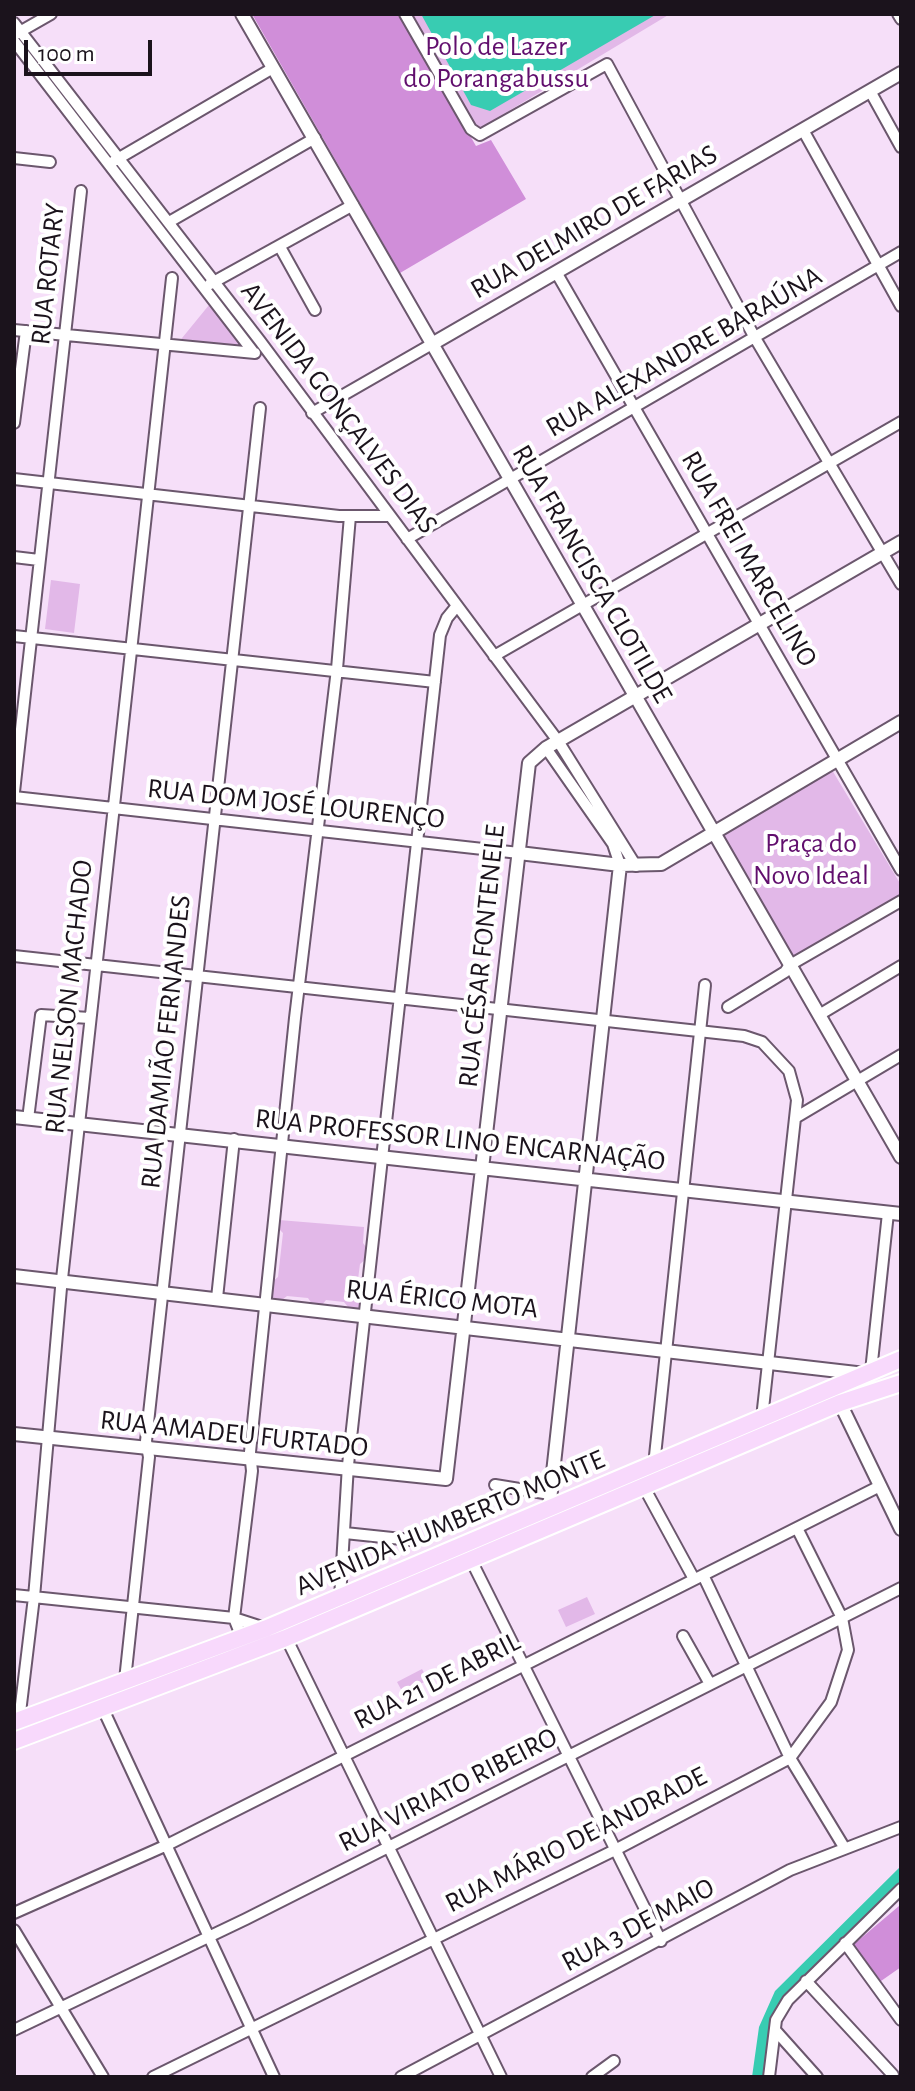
<!DOCTYPE html>
<meta charset="utf-8">
<style>
body{margin:0}
#map{position:relative;width:915px;height:2091px;overflow:hidden;background:#f6dff9;font-family:"Alegreya Sans",sans-serif}
canvas{display:block}
.frame{position:absolute;inset:0;border:16px solid #1b131c;pointer-events:none}
.scale{position:absolute;left:24px;top:40px;width:128px;height:36px;box-sizing:border-box;border:4px solid #1b131c;border-top:0;padding-left:10px;font-size:24px;line-height:28px;white-space:nowrap;color:#1b131c;-webkit-text-stroke:6px #fff;paint-order:stroke}
</style>
<div id="map">
<canvas width="915" height="2091"></canvas>
<div class="frame"></div>
<div class="scale">100 m</div>
</div>
<script>
const c = document.querySelector('canvas').getContext('2d');
c.lineJoin = 'round';
function paint(path, color) {
  c.fillStyle = color;
  c.fill(path, 'evenodd');
}
function shape(rows) {
  const path = new Path2D();
  for (const r of rows) {
    path.moveTo(r[0], r[1]);
    for (let i = 2; i < r.length; i += 2) path.lineTo(r[i], r[i + 1]);
  }
  return path;
}
function stroke(path, color, width, dash) {
  c.strokeStyle = color;
  c.lineWidth = width;
  c.lineCap = dash ? 'butt' : 'round';
  c.setLineDash(dash || []);
  c.stroke(path);
}
function label(font, color, halo, rows, align = 'center') {
  c.font = font + ' "Alegreya Sans",sans-serif';
  c.lineWidth = 8;
  c.setLineDash([]);
  c.textBaseline = 'middle';
  c.strokeStyle = halo;
  c.fillStyle = color;
  for (const [text, x, y, turn = 0] of rows) {
    c.save();
    c.translate(x, y);
    c.rotate((+turn || 0) * Math.PI / 180);
    c.textAlign = isNaN(turn) ? turn : align;
    if (halo) c.strokeText(text, 0, 0);
    c.fillText(text, 0, 0);
    c.restore();
  }
}
paint(shape([
 [412,14,670,14,477,130],
 [209,305,242,346,240,350,178,343],
 [51,580,80,584,74,633,45,629],
 [832,770,901,885,901,895,793,956,720,834],
 [279,1220,364,1227,363,1243,368,1250,367,1258,360,1264,357,1287,363,1293,362,1302,358,1308,348,1307,344,1302,326,1300,322,1305,312,1304,308,1298,287,1296,282,1300,271,1297,272,1282,278,1277,283,1233,278,1228],
 [587,1597,595,1614,566,1627,558,1610],
 [422,1669,428,1680,403,1693,397,1682]
]), '#e2b8e8');
paint(shape([
 [252,14,400,14,476,146,491,140,526,199,400,273],
 [899,1906,901,1967,881,1981,853,1945]
]), '#d08ed9');
paint(shape([
 [421,14,657,14,490,111,471,105],
 [901,1866,901,1882,779,2004,772,2019,763,2077,752,2077,759,2027,775,1991]
]), '#38ccb2');
const minor = shape([
 [405,14,471,129,480,135,607,64,755,338,901,584],
 [898,14,901,19],
 [14,23,260,341,558,741,636,866],
 [16,34,51,14],
 [14,41,254,353],
 [870,91,901,147],
 [803,130,901,306],
 [14,158,50,162],
 [114,161,273,68],
 [169,222,315,138],
 [280,247,315,310],
 [556,272,901,870],
 [210,284,353,205],
 [14,330,255,353],
 [312,413,432,344],
 [14,423,26,331],
 [14,479,339,516,389,516],
 [407,539,901,252],
 [14,557,39,560],
 [14,636,435,682],
 [494,656,901,422],
 [546,748,613,844,620,865],
 [14,792,81,191],
 [14,797,519,853],
 [14,956,744,1036,762,1042,789,1071,797,1100,762,1418],
 [728,1007,785,972,790,965,901,901],
 [819,1015,901,966],
 [795,1118,901,1055],
 [28,1119,41,1015,90,1018],
 [217,1298,234,1139],
 [871,1371,888,1213],
 [654,1465,705,985],
 [495,1485,550,1494],
 [645,1489,694,1579],
 [345,1533,411,1540],
 [469,1556,661,1941],
 [703,1575,790,1758,844,1847],
 [14,1595,234,1618,265,1628],
 [340,1598,348,1465,440,635,447,618,456,607],
 [279,1623,501,2077],
 [683,1636,710,1684],
 [242,1638,234,1618,252,1471,250,1452,295,1018,337,669,350,516],
 [125,1680,149,1457,146,1441,260,408],
 [103,1709,274,2077],
 [19,1721,34,1597,61,1288,172,278],
 [14,1913,167,1845,880,1486],
 [14,1930,103,2077],
 [845,1943,901,2020],
 [806,1981,893,2075],
 [14,2030,246,1919,901,1588],
 [775,2030,817,2077],
 [153,2077,617,1849,790,1758,831,1702,848,1650,842,1618,797,1528],
 [401,2077,790,1870,901,1827],
 [592,2077,614,2061],
 [769,2077,776,2020,788,2000,901,1889]
]);
const tertiary = shape([
 [242,14,901,1157],
 [432,344,901,73],
 [519,853,620,865,661,864,901,722],
 [14,1117,901,1214],
 [14,1276,865,1374],
 [840,1403,901,1529],
 [14,1434,446,1479,529,763,546,748,901,542],
 [549,1509,620,865]
]);
const primary = shape([
 [14,1722,267,1628,901,1359],
 [14,1741,286,1638,840,1403,901,1383]
]);
stroke(minor, '#6b576d', 14);
stroke(tertiary, '#6b576d', 16);
stroke(primary, '#fff', 20);
stroke(minor, '#fff', 10);
stroke(tertiary, '#fff', 12);
stroke(primary, '#f8d9fc', 16);
label('28px', '#610e6d', '#fff', [
 ["Polo de Lazer",496,47],
 ["do Porangabussu",496,79],
 ["Praça do",811,844],
 ["Novo Ideal",811,876]
]);
label('28px', '#1b131c', '#fff', [
 ["RUA DELMIRO DE FARIAS",594,222,-30],
 ["RUA ROTARY",48,274,-84],
 ["RUA ALEXANDRE BARAÚNA",684,352,-30],
 ["AVENIDA GONÇALVES DIAS",339,408,53],
 ["RUA FREI MARCELINO",749,559,60],
 ["RUA FRANCISCA CLOTILDE",592,574,60],
 ["RUA DOM JOSÉ LOURENÇO",296,804,6],
 ["RUA CÉSAR FONTENELE",482,956,-84],
 ["RUA NELSON MACHADO",69,997,-84],
 ["RUA DAMIÃO FERNANDES",166,1042,-84],
 ["RUA PROFESSOR LINO ENCARNAÇÃO",460,1140,6],
 ["RUA ÉRICO MOTA",442,1299,6],
 ["RUA AMADEU FURTADO",234,1434,6],
 ["AVENIDA HUMBERTO MONTE",450,1523,-23],
 ["RUA 21 DE ABRIL",437,1681,-27],
 ["RUA VIRIATO RIBEIRO",448,1790,-27],
 ["RUA MÁRIO DE ANDRADE",576,1840,-27],
 ["RUA 3 DE MAIO",638,1925,-28]
]);
</script>
